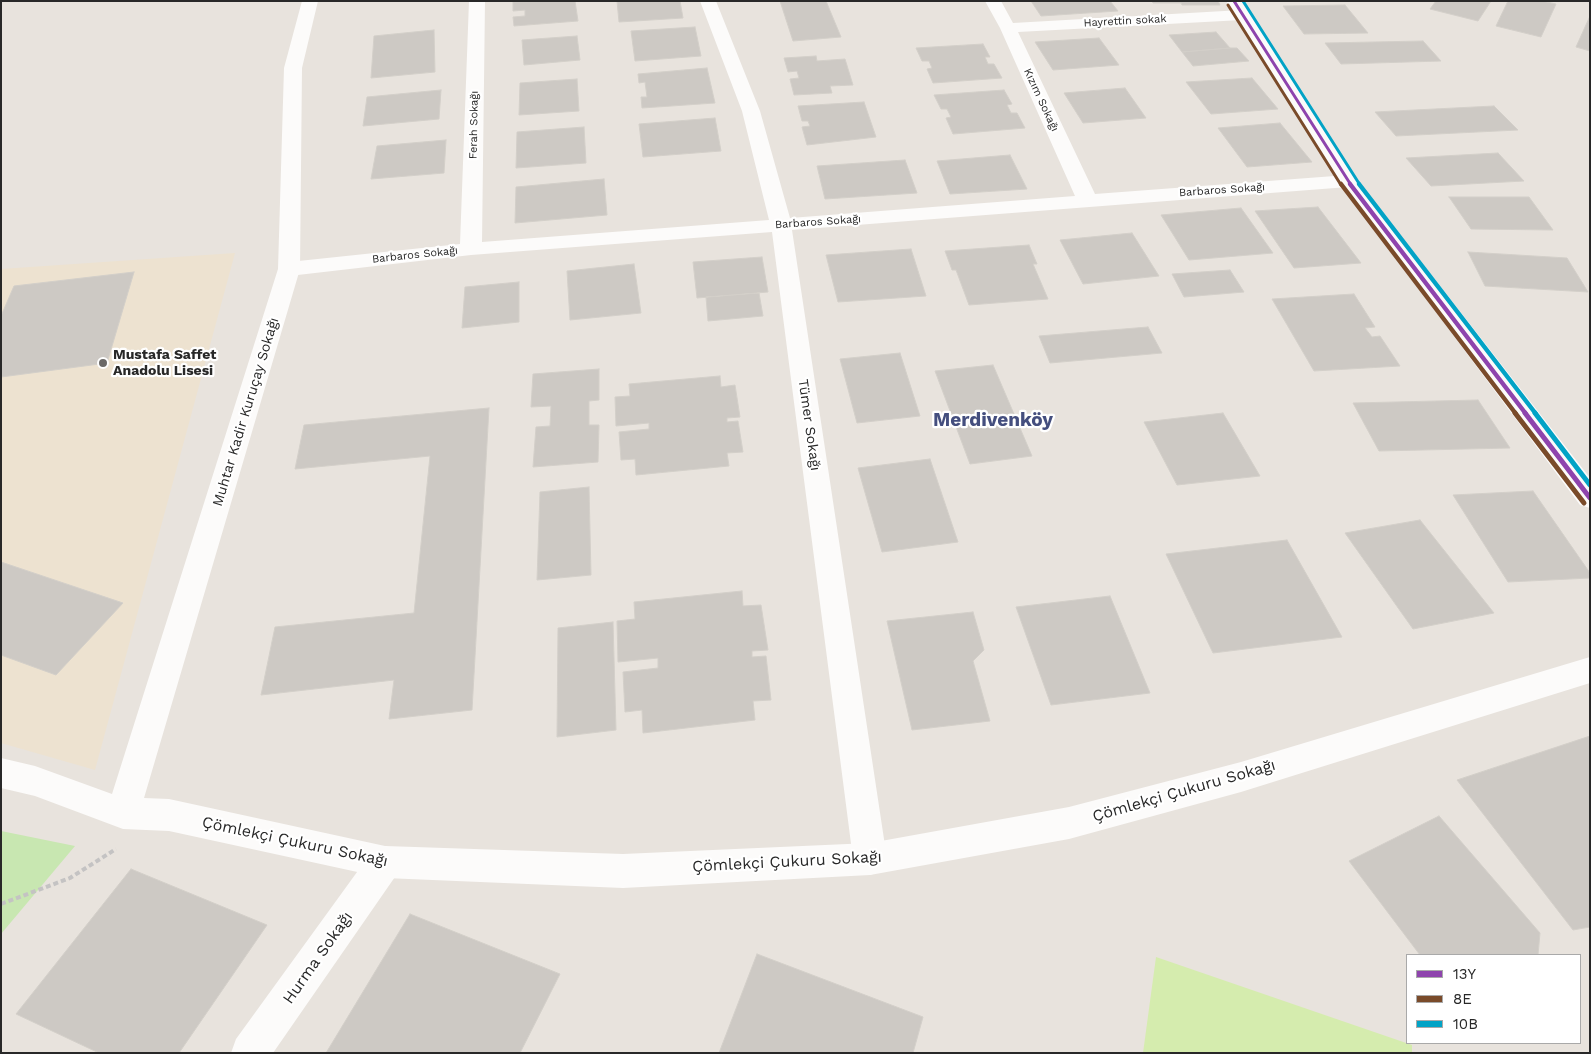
<!DOCTYPE html>
<meta charset="utf-8">
<style>
body{margin:0}
#map{position:relative;width:1591px;height:1054px;overflow:hidden;background:#e8e3dd;font-family:"Work Sans",sans-serif}
canvas{display:block}
.frame{position:absolute;inset:0;border:2px solid #282828;pointer-events:none}
.legend{position:absolute;left:1406px;top:954px;width:175px;height:90px;box-sizing:border-box;background:#fff;border:1px solid #a9a9a9;margin:0;padding:6px 9px;list-style:none;font-size:15px;color:#282828}
.legend li{display:flex;align-items:center;gap:10px;height:25px}
.legend b{width:25px;border:1px solid #a9a9a9}
</style>
<div id="map">
<canvas width="1591" height="1054"></canvas>
<div class="frame"></div>
<ul class="legend">
<li><b style="height:6px;background:#8e44ad"></b>13Y</li>
<li><b style="height:6px;background:#7a4b2a"></b>8E</li>
<li><b style="height:6px;background:#02a3c6"></b>10B</li>
</ul>
</div>
<script>
const c = document.querySelector('canvas').getContext('2d');
c.lineJoin = 'round';
function paint(path, color) {
  c.fillStyle = color;
  c.fill(path, 'evenodd');
}
function shape(rows) {
  const path = new Path2D();
  for (const r of rows) {
    path.moveTo(r[0], r[1]);
    for (let i = 2; i < r.length; i += 2) path.lineTo(r[i], r[i + 1]);
  }
  return path;
}
function stroke(path, color, width, dash) {
  c.strokeStyle = color;
  c.lineWidth = width;
  c.lineCap = dash ? 'butt' : 'round';
  c.setLineDash(dash || []);
  c.stroke(path);
}
function label(font, color, halo, rows, align = 'center') {
  c.font = font + ' "Work Sans",sans-serif';
  c.lineWidth = 4.5;
  c.setLineDash([]);
  c.textBaseline = 'middle';
  c.strokeStyle = halo;
  c.fillStyle = color;
  for (const [text, x, y, turn = 0] of rows) {
    c.save();
    c.translate(x, y);
    c.rotate((+turn || 0) * Math.PI / 180);
    c.textAlign = isNaN(turn) ? turn : align;
    if (halo) c.strokeText(text, 0, 0);
    c.fillText(text, 0, 0);
    c.restore();
  }
}
paint(shape([
 [235,253,95,770,1,743,1,269]
]), '#ede2d0');
paint(shape([
 [1,831,75,846,1,934]
]), '#c8e7b1');
paint(shape([
 [1156,957,1412,1045,1412,1053,1143,1053]
]), '#d5ecae');
const building = shape([
 [575,1,578,21,514,26,513,17,525,16,525,10,513,11,513,2,575,1],
 [617,1,680,1,683,18,619,22,617,1],
 [780,1,826,1,841,37,793,41,780,1],
 [1031,1,1110,1,1118,11,1041,16,1031,1],
 [1152,1,1218,1,1220,5,1182,5,1181,3,1153,3,1152,1],
 [1436,1,1491,1,1478,21,1430,9,1436,1],
 [1508,1,1542,1,1556,4,1541,37,1496,26,1508,1],
 [1345,5,1368,33,1304,34,1283,6,1345,5],
 [1590,16,1590,51,1576,47,1590,16],
 [695,27,701,56,635,61,631,31,695,27],
 [434,30,435,72,371,78,374,36,434,30],
 [1216,32,1230,48,1182,52,1169,35,1216,32],
 [577,36,580,60,524,65,522,40,577,36],
 [1099,38,1119,65,1053,70,1035,42,1099,38],
 [1423,41,1441,61,1341,64,1325,43,1423,41],
 [983,44,990,57,985,57,988,64,994,64,1002,78,933,83,927,69,932,68,929,61,922,61,916,48,983,44],
 [1230,48,1237,48,1249,61,1193,66,1182,52,1230,48],
 [816,56,817,61,845,59,853,85,830,86,832,93,794,95,790,79,799,78,797,71,788,72,784,58,816,56],
 [707,68,715,103,642,108,641,97,647,97,645,82,639,83,638,74,707,68],
 [1252,78,1278,109,1211,114,1186,82,1252,78],
 [577,79,579,111,519,115,520,83,577,79],
 [1125,88,1146,118,1083,123,1064,93,1125,88],
 [441,90,439,119,363,126,367,97,441,90],
 [1004,90,1012,104,1007,105,1011,113,1017,113,1025,128,953,134,946,118,951,117,947,109,941,109,934,95,1004,90],
 [864,102,876,137,807,145,802,127,810,126,808,121,802,121,798,106,864,102],
 [1494,106,1518,130,1396,136,1375,112,1494,106],
 [715,118,721,151,643,157,639,124,715,118],
 [1280,123,1312,162,1247,167,1218,128,1280,123],
 [584,127,586,163,516,168,517,132,584,127],
 [446,140,444,173,371,179,377,146,446,140],
 [1498,153,1524,181,1431,186,1406,158,1498,153],
 [1010,155,1027,189,950,194,937,161,1010,155],
 [905,160,917,193,825,199,817,166,905,160],
 [604,179,607,215,515,223,516,187,604,179],
 [1449,197,1529,197,1553,230,1471,229,1449,197],
 [1318,207,1361,263,1294,268,1255,211,1318,207],
 [1241,208,1273,253,1189,260,1161,215,1241,208],
 [1132,233,1159,276,1083,284,1060,240,1132,233],
 [1029,245,1037,264,1033,264,1048,299,969,305,956,270,952,270,945,251,1029,245],
 [911,249,926,296,838,302,826,255,911,249],
 [1468,252,1567,258,1588,292,1485,286,1468,252],
 [762,257,768,292,697,298,693,262,762,257],
 [634,264,641,313,570,320,567,271,634,264],
 [1230,270,1244,292,1184,297,1172,274,1230,270],
 [134,272,107,363,1,377,1,316,14,286,134,272],
 [519,282,519,322,462,328,465,287,519,282],
 [759,293,763,316,708,321,706,297,759,293],
 [1354,294,1375,327,1365,328,1372,337,1380,336,1400,366,1314,371,1272,299,1354,294],
 [1148,327,1162,353,1050,363,1039,336,1148,327],
 [900,353,920,416,857,423,840,359,900,353],
 [993,365,1032,456,970,464,935,371,993,365],
 [599,369,599,400,589,401,589,425,599,425,598,462,533,467,536,427,550,426,551,406,531,407,533,374,599,369],
 [720,376,721,387,735,385,740,417,727,418,727,422,738,421,743,452,727,453,729,466,636,475,635,459,621,460,619,432,649,429,649,423,616,426,615,397,630,396,629,384,720,376],
 [1478,400,1510,448,1379,451,1353,403,1478,400],
 [489,408,472,710,389,719,394,680,261,695,275,627,414,613,430,456,295,469,304,425,489,408],
 [1223,413,1260,476,1177,485,1144,422,1223,413],
 [930,459,958,542,882,552,858,468,930,459],
 [589,487,591,575,537,580,540,492,589,487],
 [1533,491,1590,573,1590,578,1508,582,1453,495,1533,491],
 [1420,520,1494,613,1413,629,1345,533,1420,520],
 [1287,540,1342,637,1213,653,1166,554,1287,540],
 [1,562,123,603,56,675,1,655,1,562],
 [742,591,743,606,761,605,768,650,752,651,752,657,766,656,771,700,753,701,755,720,643,733,642,710,625,712,623,672,658,668,658,658,618,662,617,621,635,619,634,602,742,591],
 [1110,596,1150,693,1051,705,1016,607,1110,596],
 [973,612,984,650,973,661,990,721,912,730,887,621,973,612],
 [613,622,616,730,557,737,558,628,613,622],
 [1590,736,1590,927,1573,930,1457,780,1590,736],
 [1439,816,1540,933,1538,955,1420,955,1349,861,1439,816],
 [131,869,267,925,179,1053,99,1053,16,1014,131,869],
 [410,914,560,974,520,1053,326,1053,410,914],
 [757,954,923,1017,913,1053,719,1053,757,954]
]);
paint(building, '#cdc9c4');
stroke(building, '#d3cfc9', 1);
stroke(shape([
 [1,904,70,878,116,849]
]), '#c4c3c3', 4, [5, 3]);
paint(shape([
 [469,1,485,1,482,242,769,220,742,111,700,1,716,1,760,111,790,218,1075,196,1000,28,985,1,1001,1,1013,23,1242,10,1248,11,1250,15,1248,19,1242,20,1018,32,1095,194,1348,175,1355,177,1358,181,1355,185,1348,187,792,230,887,859,882,871,870,875,858,871,853,859,772,232,471,255,289,276,281,274,278,269,281,264,289,262,460,244,469,1],
 [385,846,397,850,402,862,397,874,273,1053,231,1053,236,1039,373,850,385,846]
]), '#fcfbfa');
paint(shape([
 [302,1,318,1,302,68,300,269,144,798,169,799,385,846,623,854,870,843,1069,807,1241,762,1590,657,1590,683,1241,792,1069,839,870,875,623,888,385,878,169,831,123,829,35,796,1,788,1,758,35,766,112,794,278,269,284,68,302,1],
 [1226,1,1242,1,1356,178,1590,478,1590,508,1580,505,1341,185,1226,1]
]), '#fcfbfa');
stroke(shape([
 [1234,1,1351,185]
]), '#8e44ad', 3);
stroke(shape([
 [1350,184,1526,414]
]), '#8e44ad', 4.5);
stroke(shape([
 [1525,413,1590,498]
]), '#8e44ad', 5);
stroke(shape([
 [1228,5,1341,185]
]), '#7a4b2a', 3);
stroke(shape([
 [1341,184,1516,414]
]), '#7a4b2a', 4.5);
stroke(shape([
 [1515,413,1584,503]
]), '#7a4b2a', 5);
stroke(shape([
 [1243,1,1360,185]
]), '#02a3c6', 3);
stroke(shape([
 [1359,184,1536,414]
]), '#02a3c6', 4.5);
stroke(shape([
 [1535,413,1590,485]
]), '#02a3c6', 5);
for (const [x, y, r, color] of [
 [103,363,5,"#6b6967"]
]) {
  const dot = new Path2D();
  dot.arc(x, y, r, 0, 2 * Math.PI);
  c.fillStyle = color;
  c.fill(dot);
  stroke(dot, '#fff', 2);
}
label('11px', '#282828', '#fff', [
 ["Hayrettin sokak",1125,21,-3],
 ["Kızım Sokağı",1041,100,65],
 ["Ferah Sokağı",474,125,-89],
 ["Barbaros Sokağı",1222,190,-4],
 ["Barbaros Sokağı",818,222,-4],
 ["Barbaros Sokağı",415,255,-6]
]);
label('bold 14px', '#282828', '#fff', [
 ["Mustafa Saffet",113,355],
 ["Anadolu Lisesi",113,371]
], 'left');
label('14px', '#282828', '#fff', [
 ["Muhtar Kadir Kuruçay Sokağı",246,412,-73],
 ["Tümer Sokağı",809,425,82]
]);
label('16px', '#282828', '#fff', [
 ["Çömlekçi Çukuru Sokağı",1184,791,-16],
 ["Çömlekçi Çukuru Sokağı",295,842,12],
 ["Çömlekçi Çukuru Sokağı",787,862,-3],
 ["Hurma Sokağı",318,958,-55]
]);
label('bold 19px', '#444e7e', '#fff', [
 ["Merdivenköy",993,420]
]);
</script>
